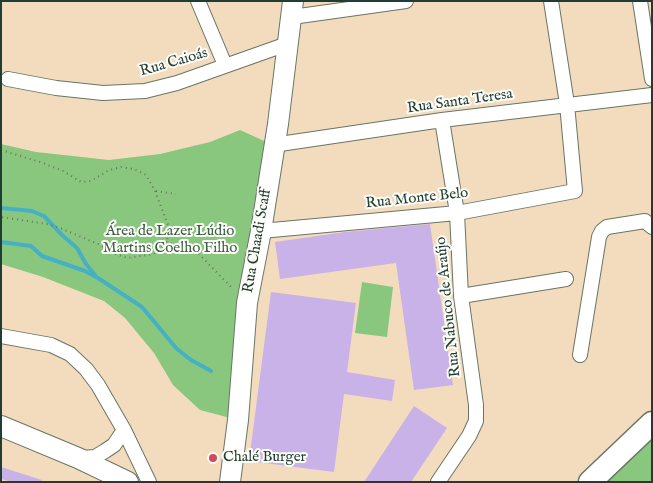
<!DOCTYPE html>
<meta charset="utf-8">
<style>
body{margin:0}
#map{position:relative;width:653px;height:483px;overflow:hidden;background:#f2dcbd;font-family:"IM FELL English",serif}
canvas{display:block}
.frame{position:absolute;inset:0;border:2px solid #1f3d34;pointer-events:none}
</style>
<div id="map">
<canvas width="653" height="483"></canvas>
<div class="frame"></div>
</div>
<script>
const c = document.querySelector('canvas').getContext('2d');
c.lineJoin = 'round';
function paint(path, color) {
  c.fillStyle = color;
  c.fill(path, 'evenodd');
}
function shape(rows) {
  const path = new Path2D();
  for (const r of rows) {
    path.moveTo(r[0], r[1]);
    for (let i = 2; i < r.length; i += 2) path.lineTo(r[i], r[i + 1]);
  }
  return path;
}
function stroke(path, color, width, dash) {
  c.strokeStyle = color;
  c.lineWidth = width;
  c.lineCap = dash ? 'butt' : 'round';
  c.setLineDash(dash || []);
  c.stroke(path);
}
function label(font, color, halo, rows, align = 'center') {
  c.font = font + ' "IM FELL English",serif';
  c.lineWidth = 4;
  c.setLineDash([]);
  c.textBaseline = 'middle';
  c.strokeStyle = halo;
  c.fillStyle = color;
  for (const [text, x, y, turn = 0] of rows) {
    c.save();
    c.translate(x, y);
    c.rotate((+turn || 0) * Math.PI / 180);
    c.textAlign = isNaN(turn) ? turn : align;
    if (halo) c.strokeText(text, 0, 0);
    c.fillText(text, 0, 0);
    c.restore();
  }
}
paint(shape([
 [240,130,273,145,238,420,200,410,173,385,154,353,125,318,104,301,43,277,1,264,1,144,36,152,109,160,160,154,210,142],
 [362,282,393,287,387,337,355,333],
 [652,423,652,482,590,482]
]), '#89c77e');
stroke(shape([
 [1,208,32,211,44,216,62,235,77,248,86,264,95,275],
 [1,242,31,246,42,256,85,271,98,278,142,307,176,348,191,360,211,371]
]), '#46b0c5', 4);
paint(shape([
 [430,224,453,385,414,390,396,263,280,279,275,242,345,232],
 [271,292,356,303,347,372,395,380,392,401,344,394,334,472,249,461],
 [414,406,447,428,411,482,364,482],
 [1,467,42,480,42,482,12,482,1,479]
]), '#c9b2e8');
const street = shape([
 [198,1,225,65],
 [640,1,652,79],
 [292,17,406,1],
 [8,79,56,88,103,93,145,91,177,83,287,44],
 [273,145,442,120,652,95],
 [261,231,457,213,575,191,567,104,551,1],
 [461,296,566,279],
 [1,336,51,345,70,354,86,369,98,385,124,430,149,482],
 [580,355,599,237,602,231,607,227,645,221,652,227],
 [79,458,95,457,105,451,114,445,124,430],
 [438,482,469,436,476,421,476,405,461,296,457,213,442,120]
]);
const secondary = shape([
 [1,426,78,458,128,482],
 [230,482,238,420,247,303,261,231,278,124,293,1]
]);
const primary = shape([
 [590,482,652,423]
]);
stroke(street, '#697564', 16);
stroke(secondary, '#697564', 22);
stroke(primary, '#697564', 25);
stroke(shape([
 [1,150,43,163,63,171,81,182,91,181,109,170,121,167,134,169,146,175,155,191,168,225,169,236,163,246,154,254,128,258,115,254,98,244,60,228,47,224,1,217],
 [156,191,176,194],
 [166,242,196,251,233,289]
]), '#697564', 2, [1, 4]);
stroke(street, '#fff', 14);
stroke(secondary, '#fff', 20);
stroke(primary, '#fff', 22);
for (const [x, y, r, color] of [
 [213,458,5,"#d1495b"]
]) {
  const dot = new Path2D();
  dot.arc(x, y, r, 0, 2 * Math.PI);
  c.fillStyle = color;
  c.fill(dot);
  stroke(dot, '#fdfcf7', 2);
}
label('15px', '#1f3d34', '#fdfcf7', [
 ["Rua Caioás",174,63,-16],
 ["Rua Santa Teresa",460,102,-8],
 ["Rua Monte Belo",417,199,-6],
 ["Rua Chaadi Scaff",258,241,-80],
 ["Rua Nabuco de Araújo",449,307,-96]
]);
label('15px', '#3a6046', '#fdfcf7', [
 ["Área de Lazer Lúdio",170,232],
 ["Martins Coelho Filho",170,249]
]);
label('15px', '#1f3d34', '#fdfcf7', [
 ["Chalé Burger",223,458]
], 'left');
</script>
